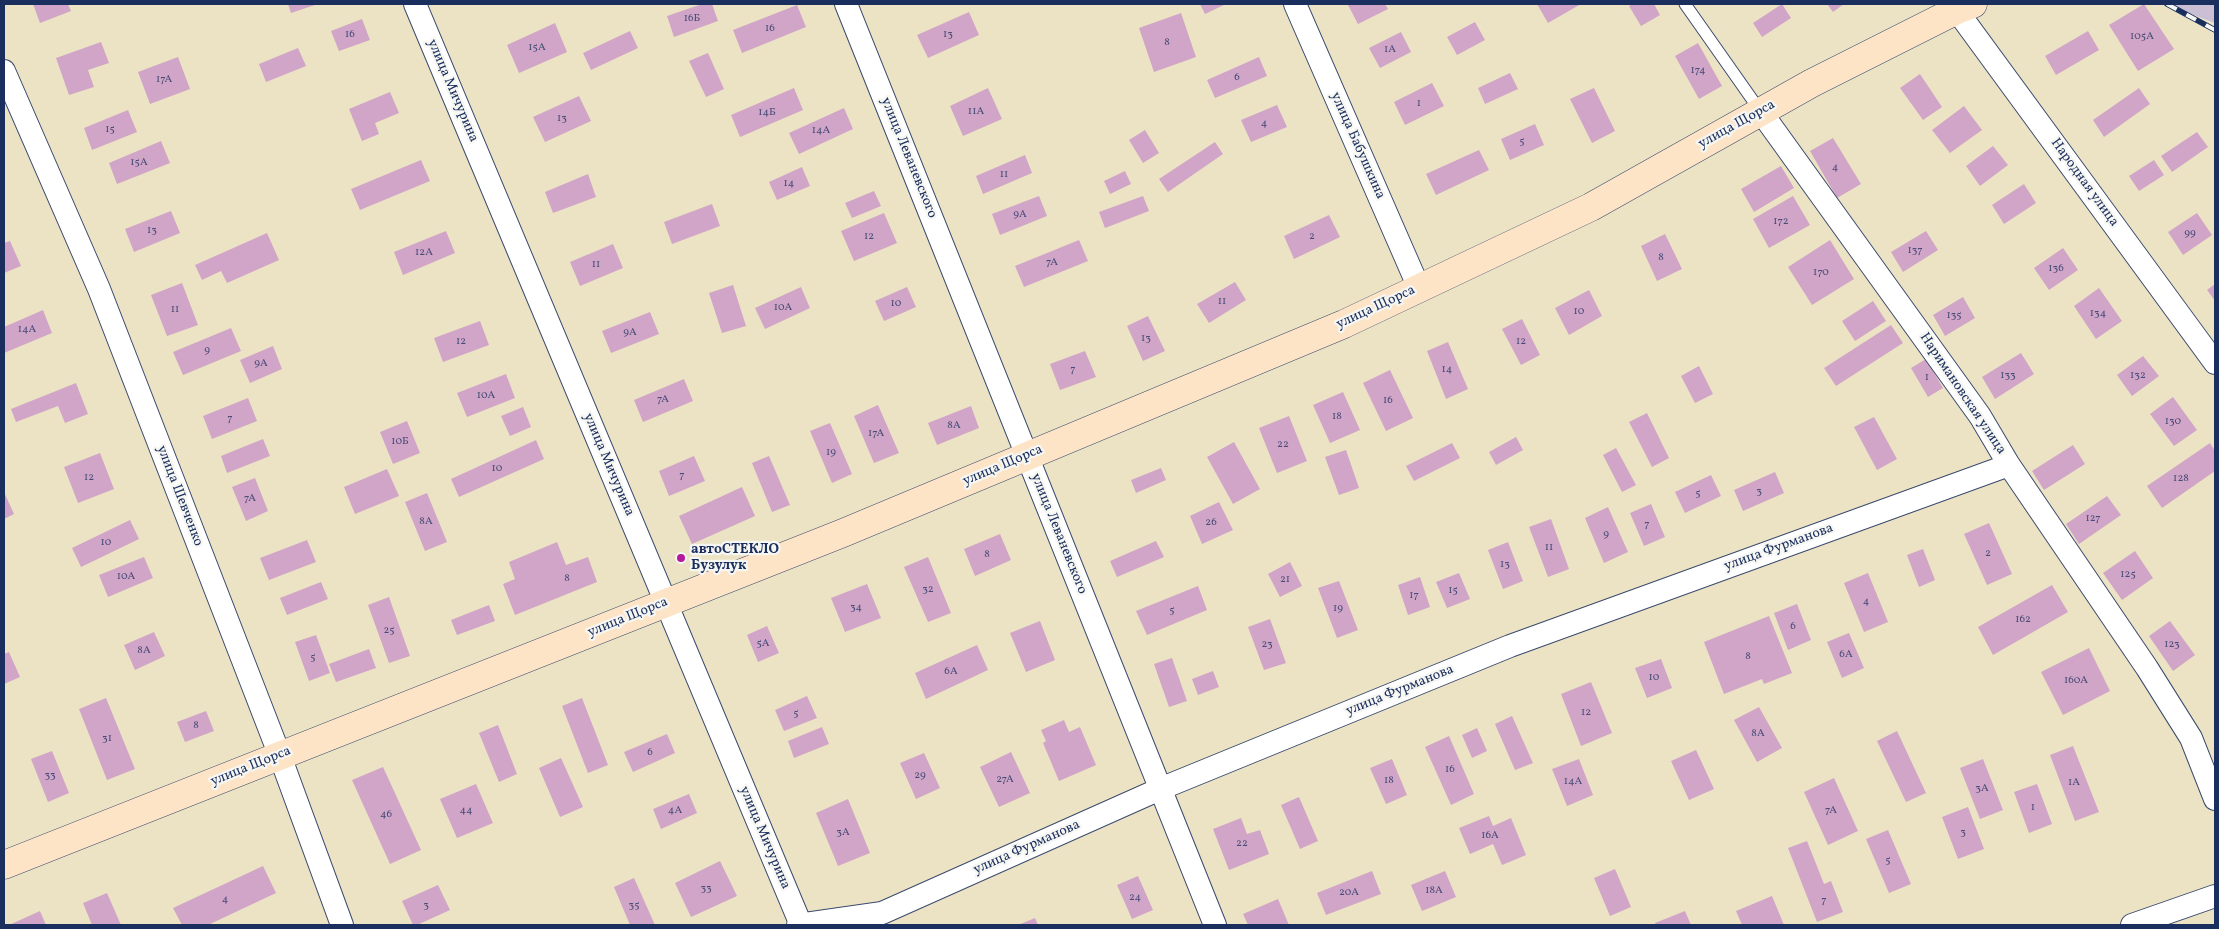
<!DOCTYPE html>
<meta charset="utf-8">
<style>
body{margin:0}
#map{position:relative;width:2219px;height:929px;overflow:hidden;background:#ece3c4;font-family:Vollkorn,serif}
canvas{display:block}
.frame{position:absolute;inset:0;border:5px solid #1b2f5e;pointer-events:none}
</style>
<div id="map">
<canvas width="2219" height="929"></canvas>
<div class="frame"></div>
</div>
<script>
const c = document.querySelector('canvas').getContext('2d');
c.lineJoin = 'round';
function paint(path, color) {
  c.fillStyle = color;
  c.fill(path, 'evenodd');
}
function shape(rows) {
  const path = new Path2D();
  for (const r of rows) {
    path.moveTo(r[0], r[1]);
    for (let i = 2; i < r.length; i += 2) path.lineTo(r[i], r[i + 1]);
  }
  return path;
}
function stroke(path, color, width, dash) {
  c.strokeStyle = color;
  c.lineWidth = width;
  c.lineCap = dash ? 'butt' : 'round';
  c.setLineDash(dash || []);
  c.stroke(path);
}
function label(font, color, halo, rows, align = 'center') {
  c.font = font + ' Vollkorn,serif';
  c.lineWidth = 4.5;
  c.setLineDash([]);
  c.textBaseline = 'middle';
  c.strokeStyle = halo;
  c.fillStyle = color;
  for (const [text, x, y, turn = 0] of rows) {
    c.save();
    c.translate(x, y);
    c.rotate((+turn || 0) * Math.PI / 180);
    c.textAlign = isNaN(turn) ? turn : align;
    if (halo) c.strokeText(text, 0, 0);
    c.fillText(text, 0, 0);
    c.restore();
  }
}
paint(shape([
 [2164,4,2215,4,2215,23]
]), '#cbbfd5');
paint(shape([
 [33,4,68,4,71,11,40,23],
 [288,4,318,4,291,13],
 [702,4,712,4,718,21,674,37,667,16],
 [1200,4,1226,4,1205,14],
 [1350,4,1385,4,1388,9,1358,24,1348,5],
 [1537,4,1581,4,1548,23],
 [1633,4,1654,4,1660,15,1641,26,1629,6],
 [1782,4,1791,18,1762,37,1753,23],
 [1827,4,1844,4,1833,12],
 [2144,4,2174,49,2138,71,2109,25],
 [797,5,806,27,742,53,733,30],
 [969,12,979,35,928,58,917,35],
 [1181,13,1196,57,1154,72,1139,28],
 [362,19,370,40,339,51,331,31],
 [1475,22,1485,40,1457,55,1447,37],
 [555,23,567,52,519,73,507,45],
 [630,31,638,48,591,70,583,53],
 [2088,31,2099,50,2056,75,2045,56],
 [1401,32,1411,52,1380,68,1369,48],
 [101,42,109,63,88,70,94,87,69,95,56,58],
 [1698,43,1722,86,1699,99,1675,56],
 [298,48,306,66,266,82,259,64],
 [708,53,724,89,706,97,689,61],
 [178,57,190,89,150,104,138,72],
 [1259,57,1267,76,1215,98,1207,80],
 [1510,73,1518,89,1485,104,1478,88],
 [1920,74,1942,107,1923,120,1900,88],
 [1432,83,1444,106,1405,125,1394,102],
 [794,88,803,110,740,137,731,115],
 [988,88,1002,119,963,136,950,106],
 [1594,88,1615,131,1592,143,1570,99],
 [2139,88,2150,104,2104,137,2093,120],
 [390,92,399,113,375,123,379,134,362,141,349,109],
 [579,96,591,121,545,142,533,117],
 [1277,105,1287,127,1251,142,1241,120],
 [1964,106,1982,130,1950,153,1932,130],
 [844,108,853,129,799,154,789,133],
 [128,110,137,132,92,150,84,128],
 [1535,124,1544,145,1510,160,1501,139],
 [1145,130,1159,153,1143,163,1129,140],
 [2197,132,2208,147,2172,172,2161,156],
 [1833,138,1861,184,1837,198,1810,151],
 [161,141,170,163,117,184,109,163],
 [1215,142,1223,154,1168,192,1159,179],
 [1993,146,2008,165,1980,186,1966,166],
 [1479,150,1489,170,1436,195,1426,174],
 [1025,155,1032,173,983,194,976,176],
 [421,160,430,181,360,210,351,189],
 [2154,160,2164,175,2139,191,2129,176],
 [1781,166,1794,188,1754,212,1741,189],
 [802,167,810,186,777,200,769,182],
 [1125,171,1131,184,1110,194,1104,181],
 [588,174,596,197,553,213,545,192],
 [2024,184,2036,203,2004,224,1992,205],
 [874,191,881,206,852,218,845,203],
 [1039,196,1047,216,1000,235,992,214],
 [1143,196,1149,211,1105,228,1099,212],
 [1793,196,1810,225,1769,248,1753,219],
 [712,204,720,226,672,244,664,222],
 [171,211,180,233,134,252,125,229],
 [884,213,897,243,854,261,841,231],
 [2197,213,2212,235,2183,255,2168,232],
 [1329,215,1340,237,1294,259,1284,236],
 [446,231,455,253,403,275,394,252],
 [1926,231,1938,250,1903,272,1891,252],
 [267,233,279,260,227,283,221,271,202,280,195,265],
 [1665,234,1682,269,1657,281,1641,246],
 [1079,240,1088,261,1024,287,1015,266],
 [1830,240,1854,279,1812,305,1788,267],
 [10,241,21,266,4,273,4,243],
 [613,244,623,268,580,286,570,262],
 [2063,248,2078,270,2049,290,2034,268],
 [1235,282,1246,300,1209,323,1197,304],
 [182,283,198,325,167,336,151,295],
 [2215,284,2215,301,2207,290],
 [733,285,746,326,722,333,709,293],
 [801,287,810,308,765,329,755,308],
 [907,287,916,307,884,321,875,301],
 [2099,288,2122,321,2096,339,2074,306],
 [1589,290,1602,316,1569,335,1555,308],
 [1963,297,1975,318,1945,336,1933,315],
 [1873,301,1886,321,1855,341,1842,321],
 [43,310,52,333,4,353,4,327],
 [650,312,659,334,611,353,602,331],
 [1148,316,1165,351,1143,361,1127,326],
 [1522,319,1540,355,1521,365,1502,329],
 [480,321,489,345,443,362,434,338],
 [1891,325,1903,343,1836,386,1824,368],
 [231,328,241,351,183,375,173,352],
 [1448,342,1468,389,1446,399,1427,351],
 [273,346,282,369,250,383,240,360],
 [1085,351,1096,377,1060,390,1050,364],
 [2021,353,2034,374,1995,399,1982,377],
 [2143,356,2159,376,2132,396,2117,375],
 [1926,359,1943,388,1928,397,1911,368],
 [1699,366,1713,394,1695,403,1681,376],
 [1390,370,1413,418,1386,431,1363,383],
 [506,374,515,398,467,417,457,393],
 [684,379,693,401,643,422,634,400],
 [76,383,88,414,65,423,58,406,16,422,11,409],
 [1343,392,1360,430,1330,443,1313,405],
 [2173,397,2197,430,2174,446,2150,414],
 [248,398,257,421,212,439,203,416],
 [878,405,899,453,874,463,854,416],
 [971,406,979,428,937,445,928,423],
 [523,407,531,427,510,436,501,416],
 [1647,413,1669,458,1652,467,1629,422],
 [1289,416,1307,461,1277,473,1259,428],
 [1874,417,1897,459,1877,470,1854,427],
 [407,421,420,453,393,464,380,432],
 [830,423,852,474,832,483,810,431],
 [1516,437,1523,450,1496,465,1489,452],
 [263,439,270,456,227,473,221,456],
 [536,440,544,459,459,497,451,479],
 [1234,442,1260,489,1233,504,1207,457],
 [1452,443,1460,458,1414,481,1406,466],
 [2210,443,2215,451,2215,471,2162,508,2147,486],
 [2073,445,2085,464,2044,490,2032,471],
 [1616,448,1636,485,1622,492,1603,455],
 [1346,450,1359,488,1339,495,1325,457],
 [100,453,114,489,78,503,64,467],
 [694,456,705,481,669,496,659,471],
 [769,456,790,505,772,512,752,463],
 [1161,468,1166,480,1136,493,1131,480],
 [387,469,399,496,355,514,344,487],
 [1775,472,1784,493,1743,511,1734,490],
 [1711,475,1721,496,1685,513,1675,492],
 [255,478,268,511,246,521,232,487],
 [742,487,755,516,692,544,679,516],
 [4,492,14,514,4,519],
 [427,493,447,542,425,551,405,502],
 [2107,496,2121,515,2079,544,2066,524],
 [1219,502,1233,530,1202,544,1190,516],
 [1651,504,1665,537,1644,546,1630,513],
 [1608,507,1628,552,1604,563,1585,518],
 [1551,519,1569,569,1548,577,1529,527],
 [130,520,139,539,81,567,72,548],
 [1989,523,2012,574,1987,585,1964,534],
 [1000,534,1011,560,975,576,964,549],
 [307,540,316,562,269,580,260,558],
 [1156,541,1164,557,1117,577,1110,561],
 [557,542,566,565,588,557,597,582,515,615,503,584,515,579,509,562],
 [1508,542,1523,581,1503,589,1488,550],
 [1923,549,1935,580,1919,587,1907,555],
 [2135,551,2153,578,2122,600,2103,573],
 [144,557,153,578,108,597,99,575],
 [928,557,951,613,928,622,904,567],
 [1290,562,1302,586,1280,597,1268,574],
 [1459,573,1470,599,1447,608,1436,582],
 [1868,573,1888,622,1864,632,1844,583],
 [1420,577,1430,607,1408,615,1398,585],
 [1339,581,1358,630,1337,638,1318,588],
 [321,582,328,599,287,615,280,598],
 [867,584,881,618,845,632,831,598],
 [2052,585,2068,612,1993,655,1978,627],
 [1198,586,1207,610,1147,635,1136,611],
 [389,597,410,656,389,663,368,605],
 [1797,604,1811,640,1788,650,1774,613],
 [489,605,495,621,457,635,451,620],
 [1769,616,1792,673,1764,684,1762,679,1724,694,1704,642],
 [1270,619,1286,663,1264,670,1248,627],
 [1040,621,1055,660,1026,672,1010,633],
 [2170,621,2195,655,2173,671,2149,636],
 [767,626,779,653,758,662,747,635],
 [154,632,165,656,135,670,124,645],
 [1849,633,1864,668,1842,678,1827,642],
 [316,635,330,673,309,681,295,642],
 [977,645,988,670,926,699,915,673],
 [2089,648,2110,691,2063,715,2041,672],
 [369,649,376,668,336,682,329,664],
 [9,652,20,677,4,684,4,654],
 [1172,658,1187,701,1169,707,1154,664],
 [1661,659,1672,688,1647,698,1635,668],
 [1213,671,1219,687,1198,695,1192,679],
 [1591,682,1612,733,1581,746,1561,694],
 [807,696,817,718,784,731,775,710],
 [106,698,135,769,107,780,79,709],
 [582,698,608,765,588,773,562,706],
 [1759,707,1782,748,1757,762,1734,720],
 [206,711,214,731,185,742,177,722],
 [1512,716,1533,763,1515,770,1495,724],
 [1064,720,1069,732,1080,727,1096,765,1059,781,1043,743,1046,741,1041,730],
 [498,725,517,774,499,782,479,733],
 [822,727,829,744,794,758,788,741],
 [1477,728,1487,751,1472,758,1462,735],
 [1897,731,1926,793,1906,802,1877,741],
 [667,734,675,753,633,772,624,752],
 [1449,736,1474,794,1451,805,1425,747],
 [2073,746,2099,812,2075,821,2050,755],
 [1696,750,1714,789,1689,800,1671,761],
 [52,751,69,793,48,802,31,759],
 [1011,752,1030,793,999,807,980,767],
 [924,753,940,788,916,799,900,763],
 [561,758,583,807,560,817,539,768],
 [1392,759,1407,795,1386,804,1370,768],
 [1579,759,1593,795,1567,806,1552,769],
 [1983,759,2003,810,1980,819,1960,768],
 [383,767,421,850,390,864,352,780],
 [1834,778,1858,831,1828,845,1804,792],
 [476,784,493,823,457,838,440,799],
 [2037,784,2052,824,2029,833,2014,792],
 [689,794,697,813,661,829,653,809],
 [1299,797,1318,841,1300,849,1281,805],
 [848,799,870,853,838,866,816,813],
 [1968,807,1984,849,1958,859,1942,817],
 [1489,816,1493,826,1511,818,1526,855,1502,865,1493,844,1470,854,1459,828],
 [1241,818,1247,834,1260,830,1269,854,1229,870,1213,829],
 [1888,830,1911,884,1889,893,1866,839],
 [1807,841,1824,884,1831,881,1843,912,1817,922,1788,848],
 [720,861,737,896,691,917,675,883],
 [263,866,276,893,208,925,182,925,173,908],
 [1615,869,1631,907,1610,916,1594,878],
 [1372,871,1381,894,1326,915,1317,893],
 [1445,871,1456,897,1422,911,1411,885],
 [1138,876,1153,910,1132,919,1117,885],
 [634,878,655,925,630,925,614,887],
 [438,885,450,910,417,925,413,925,402,901],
 [107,893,121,925,92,925,83,903],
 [1772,896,1784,925,1742,925,1736,911],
 [1278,899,1289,925,1248,925,1243,914],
 [40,911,46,925,9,925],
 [1685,911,1691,925,1656,925,1655,923],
 [1035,918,1038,925,1018,925]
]), '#d1a5c7');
const service = shape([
 [1685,4,1761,112]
]);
const minor = shape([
 [415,4,801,925],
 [846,4,1215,925],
 [1295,4,1419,288],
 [1952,4,2215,363],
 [4,71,99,289,280,756,342,925],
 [1761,112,1980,416,2009,465,2147,668,2191,738,2215,799],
 [798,925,882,913,1160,789,1510,646,2009,465],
 [2132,925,2215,896]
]);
const secondary = shape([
 [4,865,843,533,1344,324,1591,207,1812,83,1957,10,1973,4]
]);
stroke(service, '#3a4a6d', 13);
stroke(minor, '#3a4a6d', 24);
stroke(secondary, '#3a4a6d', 29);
stroke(service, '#fff', 11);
stroke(minor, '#fff', 22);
stroke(secondary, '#fee4c6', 28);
const rail = shape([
 [2167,4,2215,30]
]);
stroke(rail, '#1b2f5e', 5.5);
stroke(rail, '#f6f6f2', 4, [11]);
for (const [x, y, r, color] of [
 [681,558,5,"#b5179e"]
]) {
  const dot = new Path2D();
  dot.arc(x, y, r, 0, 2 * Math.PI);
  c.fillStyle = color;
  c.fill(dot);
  stroke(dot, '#f6f6f2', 2);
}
label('11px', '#484c78', null, [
 ["16Б",692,19],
 ["16",770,29],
 ["16",350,35],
 ["13",948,35],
 ["105А",2142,37],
 ["8",1167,43],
 ["15А",537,48],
 ["1А",1390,50],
 ["174",1698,71],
 ["6",1237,78],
 ["17А",164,80],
 ["1",1419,104],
 ["11А",976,112],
 ["14Б",767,113],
 ["13",562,119],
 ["4",1264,124],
 ["15",110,130],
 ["14А",821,131],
 ["5",1522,142],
 ["15А",139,163],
 ["4",1835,168],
 ["11",1004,175],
 ["14",789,184],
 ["9А",1020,215],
 ["172",1781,222],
 ["13",152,231],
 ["99",2190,234],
 ["12",869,237],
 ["2",1312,237],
 ["137",1915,251],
 ["12А",424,253],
 ["8",1661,258],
 ["7А",1052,263],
 ["11",596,265],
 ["136",2056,269],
 ["170",1821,273],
 ["11",1222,302],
 ["10",896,304],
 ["10А",783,308],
 ["11",175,310],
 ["10",1579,312],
 ["134",2098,314],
 ["135",1954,316],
 ["14А",27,330],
 ["9А",630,333],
 ["13",1146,339],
 ["12",461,342],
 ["12",1521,342],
 ["9",207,351],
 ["9А",261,364],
 ["7",1073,370],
 ["14",1447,370],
 ["133",2008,376],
 ["132",2138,376],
 ["1",1927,378],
 ["10А",486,396],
 ["7А",663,400],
 ["16",1388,401],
 ["18",1337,417],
 ["7",230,419],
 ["130",2173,422],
 ["8А",954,426],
 ["17А",876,434],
 ["10Б",400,442],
 ["22",1283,445],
 ["19",831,453],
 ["10",497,469],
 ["7",682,476],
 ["12",89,478],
 ["128",2181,479],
 ["3",1759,492],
 ["5",1698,494],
 ["7А",250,499],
 ["127",2093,519],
 ["8А",426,522],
 ["26",1211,523],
 ["7",1647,525],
 ["9",1606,535],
 ["10",106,543],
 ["11",1549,548],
 ["2",1988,554],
 ["8",987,555],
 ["13",1505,565],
 ["125",2128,575],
 ["10А",126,577],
 ["8",567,579],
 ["21",1285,580],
 ["32",928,590],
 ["15",1453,591],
 ["17",1414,596],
 ["4",1866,602],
 ["34",856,608],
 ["19",1338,609],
 ["5",1172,611],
 ["162",2023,620],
 ["6",1793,627],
 ["25",389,631],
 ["5А",763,644],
 ["23",1267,645],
 ["123",2172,645],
 ["8А",144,651],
 ["6А",1846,655],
 ["8",1748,657],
 ["5",313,658],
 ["6А",951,672],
 ["10",1654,678],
 ["160А",2076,681],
 ["12",1586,713],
 ["5",796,714],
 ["8",196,726],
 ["8А",1758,734],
 ["31",107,739],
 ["6",650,753],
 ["16",1450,770],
 ["33",50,776],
 ["29",920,776],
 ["27А",1005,780],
 ["18",1389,781],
 ["14А",1573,782],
 ["1А",2074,783],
 ["3А",1982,789],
 ["1",2033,808],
 ["44",466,811],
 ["4А",675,811],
 ["7А",1831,811],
 ["46",386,815],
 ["3А",843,833],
 ["3",1963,833],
 ["16А",1490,836],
 ["22",1242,844],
 ["5",1888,861],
 ["33",706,889],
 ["18А",1434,891],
 ["20А",1349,893],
 ["24",1135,898],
 ["4",225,900],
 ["7",1824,901],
 ["3",426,906],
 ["35",634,906]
]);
label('14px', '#1b2f5e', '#f6f6f2', [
 ["улица Мичурина",452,91,67],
 ["улица Щорса",1737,125,-29],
 ["улица Бабушкина",1357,146,66],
 ["улица Леваневского",908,158,68],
 ["Народная улица",2084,183,54],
 ["улица Щорса",1376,308,-25],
 ["Наримановская улица",1962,394,56],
 ["улица Мичурина",608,465,67],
 ["улица Щорса",1003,466,-23],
 ["улица Шевченко",179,496,69],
 ["улица Леваневского",1058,534,68],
 ["улица Фурманова",1779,548,-20],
 ["улица Щорса",628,618,-22],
 ["улица Фурманова",1400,691,-22],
 ["улица Щорса",251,767,-22],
 ["улица Мичурина",764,838,67],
 ["улица Фурманова",1027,848,-24]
]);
label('bold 14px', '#1b2f5e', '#f6f6f2', [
 ["автоСТЕКЛО",691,550],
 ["Бузулук",691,566]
], 'left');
</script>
